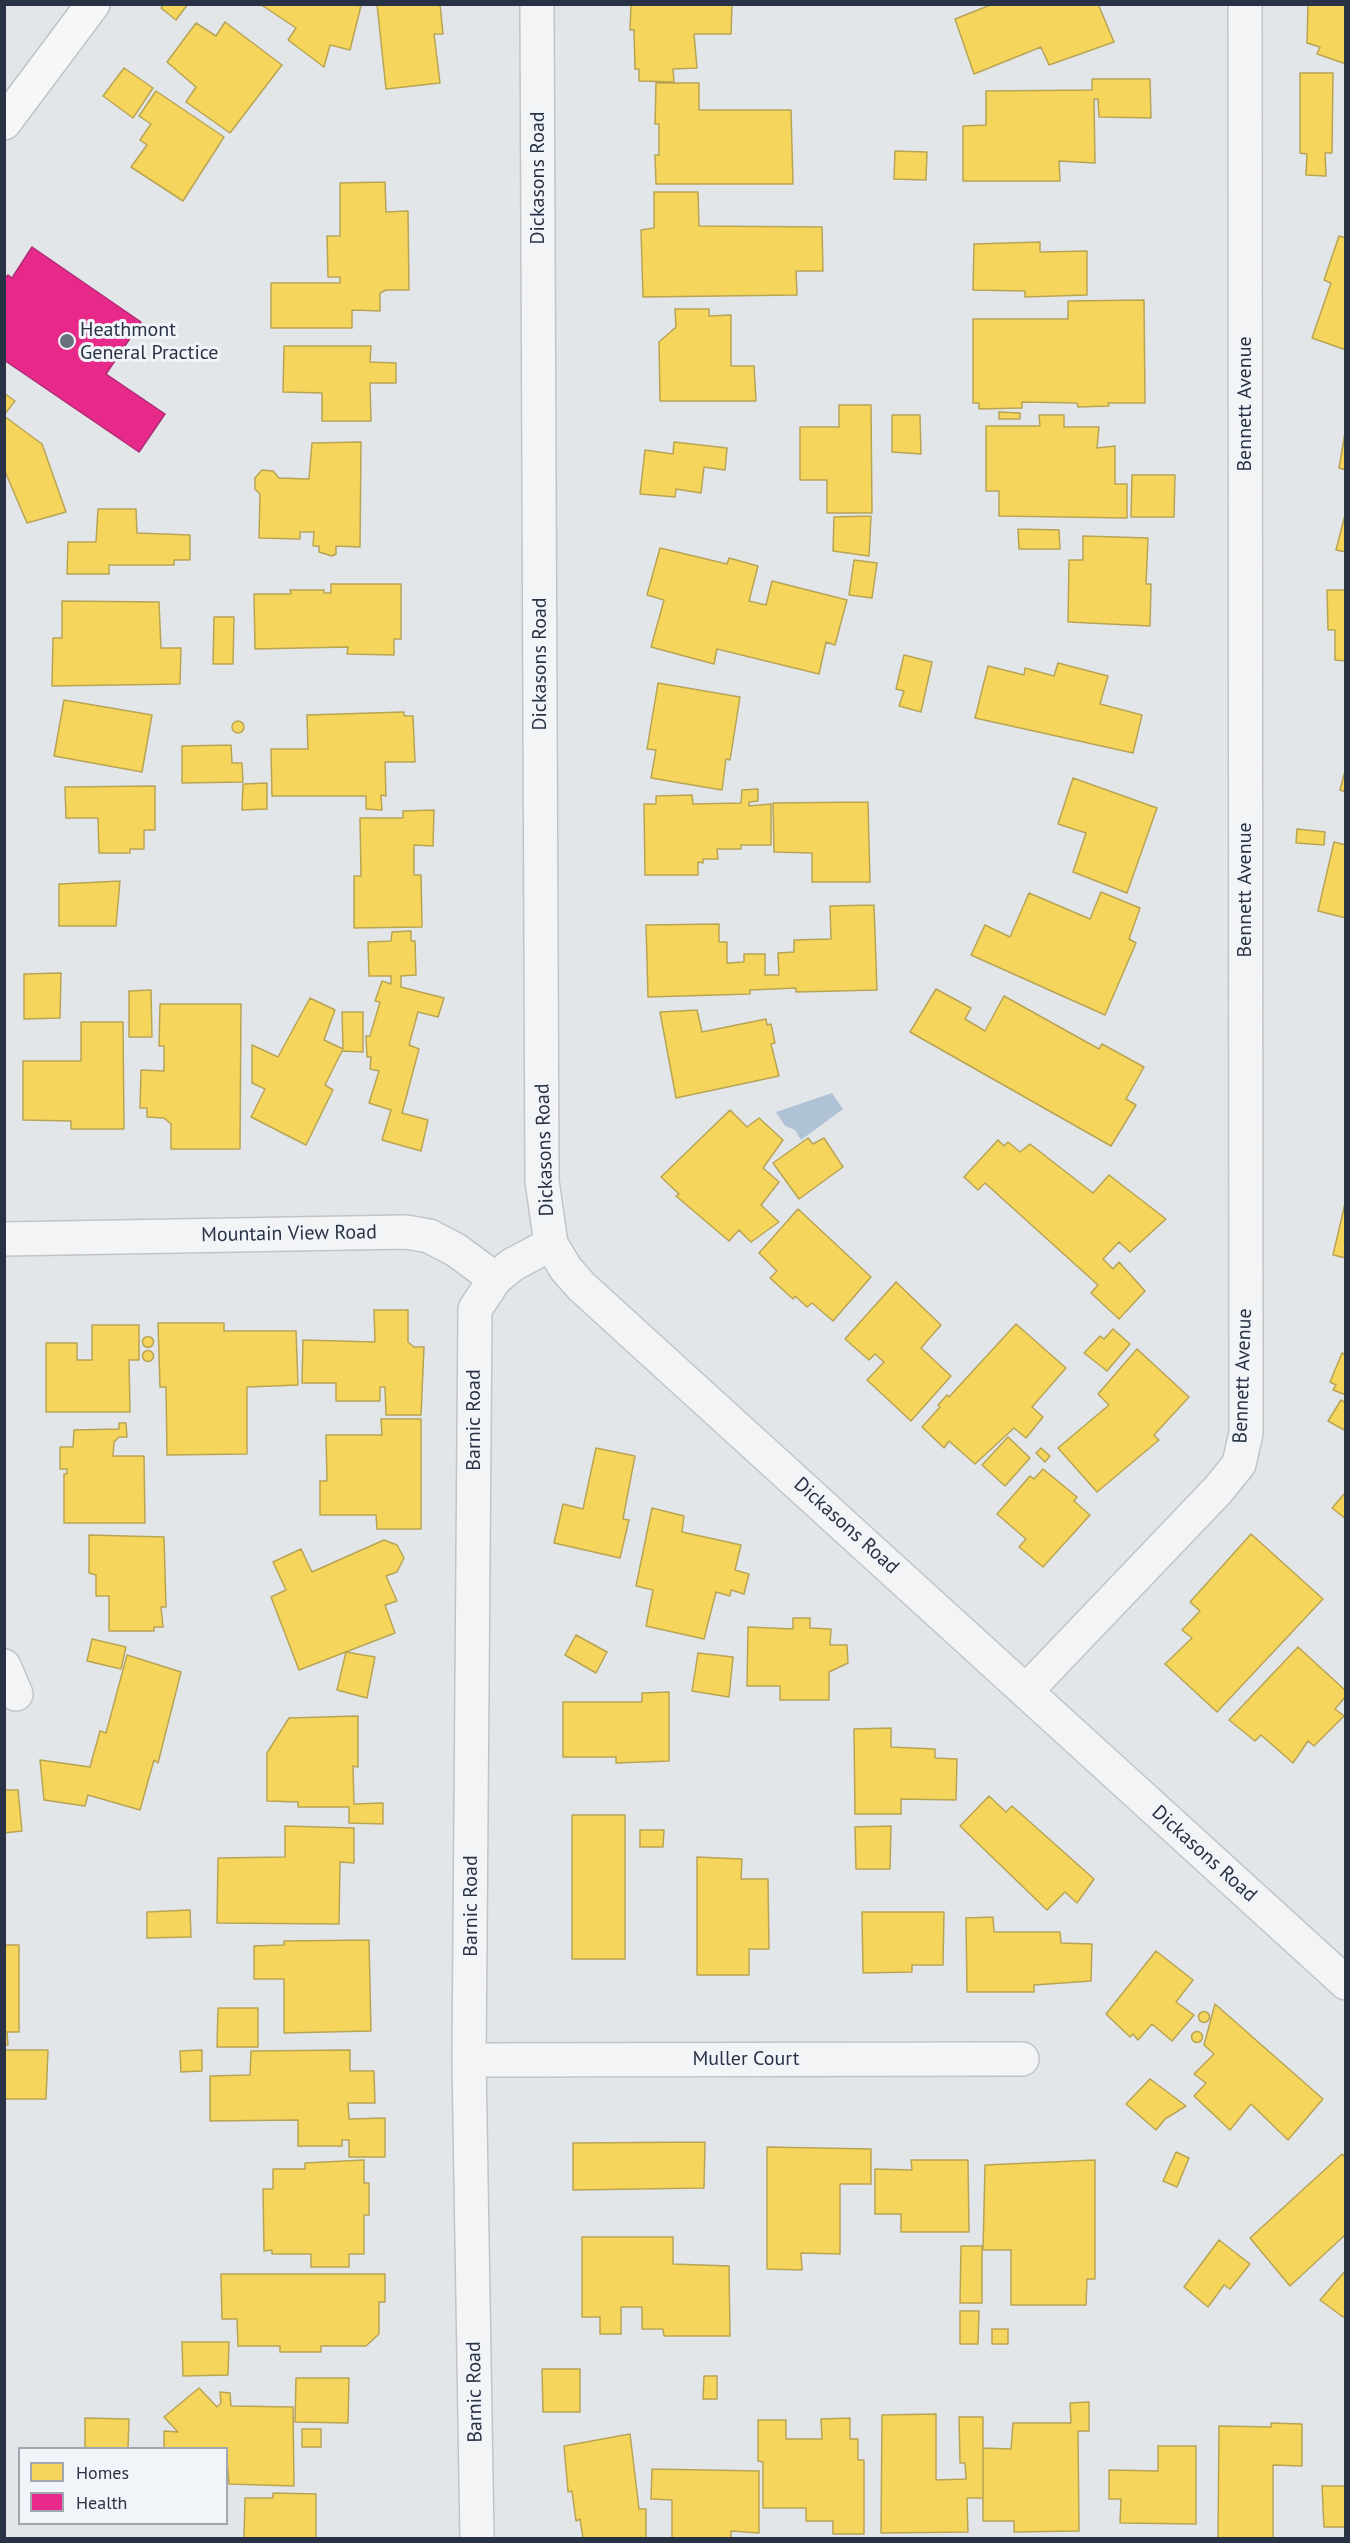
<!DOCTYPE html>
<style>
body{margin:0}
#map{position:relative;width:1350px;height:2543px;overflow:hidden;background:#e3e6e9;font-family:"PT Sans",sans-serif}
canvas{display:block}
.frame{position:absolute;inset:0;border:6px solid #283244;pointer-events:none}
.legend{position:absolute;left:18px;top:2447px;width:210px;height:78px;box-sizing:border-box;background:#f1f4f8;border:2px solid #a1a6b0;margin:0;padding:8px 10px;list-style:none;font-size:18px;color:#283244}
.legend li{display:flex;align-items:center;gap:12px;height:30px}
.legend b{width:30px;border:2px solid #a1a6b0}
</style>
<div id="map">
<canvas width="1350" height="2543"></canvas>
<div class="frame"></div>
<ul class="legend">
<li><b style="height:16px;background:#f6d55c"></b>Homes</li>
<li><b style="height:16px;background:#e7298a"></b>Health</li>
</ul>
</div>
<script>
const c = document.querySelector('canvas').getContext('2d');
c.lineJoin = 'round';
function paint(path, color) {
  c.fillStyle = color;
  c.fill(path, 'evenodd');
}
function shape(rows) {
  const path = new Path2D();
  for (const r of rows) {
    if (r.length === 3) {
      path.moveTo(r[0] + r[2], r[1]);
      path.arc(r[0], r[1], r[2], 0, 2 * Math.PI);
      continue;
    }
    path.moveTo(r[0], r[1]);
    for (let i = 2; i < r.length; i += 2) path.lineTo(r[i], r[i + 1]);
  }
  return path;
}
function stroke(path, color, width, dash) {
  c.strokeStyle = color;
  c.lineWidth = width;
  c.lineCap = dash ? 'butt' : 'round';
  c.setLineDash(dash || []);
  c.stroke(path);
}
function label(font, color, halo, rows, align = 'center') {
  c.font = font + ' "PT Sans",sans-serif';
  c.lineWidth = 6;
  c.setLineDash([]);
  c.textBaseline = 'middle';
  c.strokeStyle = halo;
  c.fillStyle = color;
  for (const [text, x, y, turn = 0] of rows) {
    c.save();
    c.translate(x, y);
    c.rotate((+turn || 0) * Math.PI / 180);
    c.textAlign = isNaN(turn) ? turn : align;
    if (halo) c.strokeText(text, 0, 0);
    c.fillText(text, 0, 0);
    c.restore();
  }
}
paint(shape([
 [832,1093,843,1109,801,1140,795,1130,785,1126,776,1112]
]), '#b0c2d5');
const homes = shape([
 [164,4,188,4,176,20,161,8,164,4],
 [260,4,353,4,361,6,350,50,330,45,324,67,288,40,296,28,260,4],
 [377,4,440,4,443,34,434,34,440,83,386,89,377,4],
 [631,4,732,4,731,34,694,34,697,68,673,69,674,82,639,81,639,69,635,69,634,30,630,30,631,4],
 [993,4,1098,4,1114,42,1049,65,1041,47,974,74,955,19,993,4],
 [1308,4,1346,4,1346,64,1317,54,1320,47,1307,43,1308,4],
 [225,22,282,65,230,133,186,102,196,87,167,62,196,23,216,36,225,22],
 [124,68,153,88,133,118,103,96,124,68],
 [1300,73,1333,73,1332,153,1325,153,1326,176,1306,175,1307,154,1300,153,1300,73],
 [1092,79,1150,79,1151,118,1099,117,1098,99,1094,99,1095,163,1059,161,1060,181,963,181,963,126,986,125,986,91,1092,90,1092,79],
 [656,83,699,83,699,110,791,110,793,184,656,184,655,155,659,155,659,124,655,124,656,83],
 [156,91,224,137,183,201,131,167,147,145,140,140,151,124,139,116,156,91],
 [895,151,927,152,926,180,894,179,895,151],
 [385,182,386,212,408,211,409,290,386,290,380,293,380,311,352,310,352,328,271,328,271,283,340,283,340,277,328,277,327,236,340,236,340,183,385,182],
 [654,192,698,192,699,226,822,227,823,271,796,271,797,295,643,297,641,230,654,228,654,192],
 [1339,236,1346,238,1346,350,1312,338,1331,283,1324,280,1339,236],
 [1040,242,1040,252,1087,251,1087,295,1025,297,1025,291,973,290,974,244,1040,242],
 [1144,300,1145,403,1108,403,1109,406,1078,407,1077,403,1022,402,1022,408,979,409,979,403,973,403,973,319,1068,319,1068,301,1144,300],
 [675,309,709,309,709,316,731,315,731,366,754,366,756,401,660,401,659,342,676,327,675,309],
 [284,346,371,346,370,362,396,363,396,383,370,383,371,421,322,421,322,393,283,392,284,346],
 [4,393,15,401,4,415,4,393],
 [839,405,871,405,872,513,827,513,827,480,800,480,800,427,839,427,839,405],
 [999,412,1020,413,1020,419,999,419,999,412],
 [892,415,920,415,921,454,892,452,892,415],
 [1039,415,1064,415,1064,427,1099,427,1097,448,1115,446,1115,484,1127,484,1127,518,999,516,999,491,986,491,986,426,1040,426,1039,415],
 [4,416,42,444,66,512,27,523,4,469,4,416],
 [1346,427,1346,470,1339,468,1346,427],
 [361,442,360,547,336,546,336,554,332,556,319,552,319,546,313,546,314,532,300,532,300,539,259,538,260,494,255,489,255,478,262,470,273,471,279,478,309,479,312,443,361,442],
 [674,442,727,448,725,470,704,467,701,493,676,489,675,497,640,494,645,450,673,454,674,442],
 [1132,475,1175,475,1174,517,1131,517,1132,475],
 [98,509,136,509,137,533,190,535,190,560,174,560,174,565,109,565,109,574,67,574,68,542,96,542,98,509],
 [1346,511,1346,552,1336,550,1346,511],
 [871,516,869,556,833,551,834,517,871,516],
 [1018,529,1059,530,1060,549,1019,549,1018,529],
 [1083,536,1148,538,1146,584,1151,584,1150,626,1068,622,1069,560,1083,560,1083,536],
 [660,548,727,564,729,558,758,566,749,601,766,605,772,581,847,600,835,645,826,642,819,674,717,649,714,664,651,647,664,600,647,595,660,548],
 [854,560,877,563,872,598,849,595,854,560],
 [331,584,401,584,401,639,394,639,394,655,347,654,348,647,255,649,254,594,291,594,290,590,324,590,324,593,331,593,331,584],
 [1327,590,1346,590,1346,661,1335,660,1335,630,1328,630,1327,590],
 [62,601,159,602,161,648,181,648,180,684,52,686,53,638,62,638,62,601],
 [214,617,234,617,233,664,213,664,214,617],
 [904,655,932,662,921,712,899,706,904,691,896,689,904,655],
 [1058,663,1108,676,1100,704,1142,715,1133,753,975,718,988,666,1024,675,1025,668,1054,676,1058,663],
 [658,683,740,697,730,760,726,759,722,790,651,778,656,750,647,749,658,683],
 [64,700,152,715,142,772,54,756,64,700],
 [404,712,404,716,413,716,415,762,385,762,386,796,381,795,382,810,366,809,366,796,272,796,271,749,308,749,307,715,404,712],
 [238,727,6],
 [231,745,232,763,242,763,243,782,182,783,182,746,231,745],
 [1346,767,1346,792,1340,790,1346,767],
 [1073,778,1157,808,1127,893,1073,872,1086,833,1058,824,1073,778],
 [267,783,267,809,242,810,243,784,267,783],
 [155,786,155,830,144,830,144,849,130,849,130,853,99,853,98,818,66,818,65,787,155,786],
 [758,789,758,801,749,802,749,806,771,804,771,845,741,845,741,849,717,849,718,859,703,859,703,863,698,862,698,875,645,875,644,804,656,804,656,796,692,795,693,804,741,803,742,790,758,789],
 [868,802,870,882,812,882,812,853,774,852,773,803,868,802],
 [434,810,433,846,414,845,414,875,421,875,422,927,354,928,354,876,361,876,360,818,403,818,403,811,434,810],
 [1297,829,1325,832,1324,845,1296,843,1297,829],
 [1334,842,1346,845,1346,918,1318,911,1334,842],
 [120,881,116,926,59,926,59,884,120,881],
 [1101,892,1140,908,1129,939,1136,943,1105,1015,971,955,985,925,1010,937,1029,893,1090,919,1101,892],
 [874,905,877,990,796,992,796,988,750,990,750,994,648,997,646,925,719,924,719,942,727,942,727,963,744,962,744,954,765,954,765,975,779,975,778,953,794,952,794,940,831,939,830,906,874,905],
 [411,931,411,941,415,941,416,975,401,976,401,987,444,998,438,1017,418,1012,409,1045,419,1049,402,1113,428,1120,421,1151,382,1140,391,1110,369,1103,379,1071,370,1069,371,1057,367,1057,366,1036,370,1036,380,1002,375,1001,382,981,391,984,391,976,369,976,368,942,391,941,392,932,411,931],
 [61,973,60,1018,24,1019,24,974,61,973],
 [936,989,971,1008,965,1019,985,1031,1004,996,1099,1049,1102,1044,1144,1067,1126,1099,1136,1105,1111,1146,910,1032,936,989],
 [151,990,152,1037,129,1037,129,991,151,990],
 [310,998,335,1010,324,1040,343,1049,342,1012,363,1012,363,1052,342,1051,325,1085,333,1090,306,1145,251,1117,265,1089,252,1083,252,1045,278,1057,310,998],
 [160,1004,241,1004,240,1149,171,1149,171,1124,164,1118,147,1117,147,1108,140,1108,141,1070,164,1071,164,1046,159,1046,160,1004],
 [697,1010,702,1032,766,1019,767,1025,771,1024,775,1043,771,1044,779,1076,676,1098,660,1012,697,1010],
 [81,1022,123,1022,124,1129,71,1129,71,1121,23,1120,23,1061,81,1061,81,1022],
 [730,1110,747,1127,759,1118,783,1140,763,1168,779,1182,761,1205,779,1222,751,1242,739,1230,729,1241,676,1196,679,1194,661,1177,730,1110],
 [808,1138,813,1144,824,1138,843,1167,799,1199,773,1163,808,1138],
 [998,1140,1004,1146,1008,1142,1020,1152,1030,1144,1093,1193,1109,1175,1166,1219,1130,1252,1119,1242,1103,1259,1113,1269,1119,1262,1145,1291,1119,1319,1091,1293,1098,1285,985,1183,978,1190,964,1177,998,1140],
 [1346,1199,1346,1258,1333,1255,1346,1199],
 [798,1209,871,1277,833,1321,812,1303,807,1307,795,1296,793,1299,770,1278,777,1271,759,1253,798,1209],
 [896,1282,941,1325,921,1348,951,1376,911,1421,867,1380,884,1362,875,1354,869,1360,845,1339,896,1282],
 [374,1310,408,1310,408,1342,414,1347,424,1347,421,1415,386,1415,385,1387,380,1387,380,1401,336,1401,336,1383,302,1383,303,1340,375,1342,374,1310],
 [158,1323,224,1323,224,1331,296,1331,298,1385,247,1387,247,1454,167,1455,166,1387,160,1387,158,1323],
 [1016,1324,1066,1368,1032,1407,1043,1417,1026,1438,1014,1428,975,1464,949,1441,944,1448,922,1427,940,1407,938,1405,947,1395,949,1397,1016,1324],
 [92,1325,139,1325,139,1360,129,1360,130,1412,46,1412,46,1343,77,1343,77,1360,92,1360,92,1325],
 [1113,1329,1130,1344,1107,1371,1084,1353,1100,1336,1104,1339,1113,1329],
 [148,1342,5.5],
 [1137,1349,1189,1397,1154,1435,1159,1440,1097,1492,1058,1448,1109,1405,1098,1394,1137,1349],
 [148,1356,5.5],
 [1342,1353,1346,1355,1346,1395,1333,1390,1336,1385,1330,1382,1342,1353],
 [1341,1400,1346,1403,1346,1431,1328,1421,1341,1400],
 [381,1419,421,1419,421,1529,377,1529,376,1515,320,1515,320,1481,327,1481,326,1435,382,1435,381,1419],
 [119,1423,126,1423,127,1437,119,1437,114,1442,113,1456,144,1456,145,1523,64,1523,64,1474,67,1474,67,1469,60,1469,60,1447,73,1447,74,1430,119,1429,119,1423],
 [1008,1437,1030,1458,1005,1486,982,1465,1008,1437],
 [596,1448,635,1456,623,1519,629,1520,620,1558,554,1543,563,1504,583,1509,596,1448],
 [1041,1448,1050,1456,1045,1462,1036,1453,1041,1448],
 [1043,1469,1077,1497,1074,1501,1090,1515,1043,1567,1019,1547,1026,1539,997,1514,1030,1476,1034,1479,1043,1469],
 [1346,1492,1346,1519,1332,1508,1346,1492],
 [652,1508,684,1516,682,1532,741,1545,735,1570,749,1574,744,1594,731,1590,730,1596,716,1592,704,1639,646,1626,653,1590,636,1586,652,1508],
 [1251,1534,1323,1599,1217,1712,1165,1664,1192,1638,1182,1630,1200,1611,1190,1602,1251,1534],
 [89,1535,164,1537,166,1607,161,1607,163,1627,154,1627,154,1631,109,1631,109,1596,96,1596,96,1575,89,1573,89,1535],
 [384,1540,397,1545,404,1558,397,1572,386,1576,397,1601,385,1605,395,1633,299,1670,271,1597,286,1590,273,1562,301,1549,312,1572,384,1540],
 [793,1618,810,1618,810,1628,831,1629,830,1645,847,1645,848,1663,829,1672,829,1700,780,1700,780,1686,747,1686,748,1627,793,1629,793,1618],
 [576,1635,607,1652,596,1673,565,1655,576,1635],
 [92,1639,126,1647,121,1669,87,1661,92,1639],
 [1298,1647,1346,1691,1346,1696,1335,1709,1344,1716,1314,1746,1308,1741,1293,1763,1261,1735,1255,1741,1229,1720,1298,1647],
 [346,1652,375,1657,367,1698,337,1690,346,1652],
 [698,1653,733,1657,729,1697,692,1691,698,1653],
 [127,1655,181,1672,158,1763,154,1760,140,1810,88,1795,85,1806,44,1800,40,1760,90,1767,100,1731,106,1733,127,1655],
 [669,1692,669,1761,616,1763,616,1757,563,1757,563,1702,642,1702,642,1693,669,1692],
 [358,1716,358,1767,353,1766,354,1804,383,1803,383,1824,349,1823,349,1807,298,1807,298,1802,267,1801,267,1753,289,1718,358,1716],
 [891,1728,891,1747,935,1749,935,1758,957,1759,956,1800,901,1799,901,1814,855,1814,854,1729,891,1728],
 [4,1790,18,1790,22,1831,4,1833,4,1790],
 [989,1796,1006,1812,1012,1806,1094,1879,1077,1903,1065,1892,1047,1910,960,1826,989,1796],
 [572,1815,625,1815,625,1959,572,1959,572,1815],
 [285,1826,354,1828,354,1863,340,1862,339,1924,217,1923,218,1858,285,1857,285,1826],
 [891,1826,890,1869,856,1869,855,1827,891,1826],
 [640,1830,664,1830,663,1847,640,1847,640,1830],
 [697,1857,742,1859,741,1879,768,1879,769,1949,749,1949,749,1975,697,1975,697,1857],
 [190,1910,191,1937,147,1938,147,1912,190,1910],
 [862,1912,944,1912,943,1965,912,1965,912,1972,863,1973,862,1912],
 [993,1917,994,1932,1060,1932,1061,1943,1092,1944,1091,1981,1034,1985,1034,1992,967,1992,966,1918,993,1917],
 [369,1940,371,2031,284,2033,284,1979,254,1979,254,1946,284,1945,284,1941,369,1940],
 [4,1945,19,1945,19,2032,7,2032,8,2045,4,2045,4,1945],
 [1156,1951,1193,1980,1176,2002,1194,2015,1172,2041,1152,2024,1138,2040,1133,2034,1130,2037,1106,2014,1156,1951],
 [1215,2004,1323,2099,1288,2140,1251,2104,1230,2130,1194,2096,1206,2083,1194,2074,1214,2054,1204,2045,1215,2004],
 [218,2008,258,2008,258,2047,217,2047,218,2008],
 [1204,2017,5.5],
 [1197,2037,5.5],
 [4,2050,48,2050,46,2099,4,2099,4,2050],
 [202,2050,202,2071,181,2072,180,2051,202,2050],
 [350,2050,350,2071,374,2071,375,2103,348,2103,349,2119,385,2118,385,2157,349,2157,349,2140,342,2140,342,2146,298,2146,298,2120,210,2121,210,2076,250,2075,251,2051,350,2050],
 [1150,2079,1186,2106,1165,2119,1156,2130,1126,2104,1150,2079],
 [705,2142,704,2188,573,2190,573,2143,705,2142],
 [767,2147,871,2149,871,2184,840,2184,840,2254,801,2253,802,2270,767,2269,767,2147],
 [1176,2152,1189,2158,1177,2187,1163,2181,1176,2152],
 [1342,2154,1346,2158,1346,2234,1290,2286,1250,2238,1342,2154],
 [364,2160,364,2183,369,2183,369,2215,364,2215,364,2254,349,2254,349,2267,311,2267,311,2254,272,2254,272,2250,264,2251,263,2189,273,2189,273,2169,305,2169,305,2163,364,2160],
 [911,2160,968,2160,969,2232,901,2232,901,2214,875,2214,875,2169,912,2170,911,2160],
 [1095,2160,1095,2279,1087,2279,1086,2305,1011,2305,1011,2250,983,2250,985,2165,1095,2160],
 [582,2237,673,2237,673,2264,729,2266,730,2336,664,2336,663,2329,642,2329,642,2307,621,2307,621,2334,600,2334,600,2317,582,2317,582,2237],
 [1219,2240,1250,2264,1230,2289,1224,2285,1208,2307,1184,2287,1219,2240],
 [961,2246,982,2246,982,2303,960,2303,961,2246],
 [1346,2270,1346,2315,1343,2317,1320,2300,1346,2270],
 [221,2274,385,2274,385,2302,379,2302,379,2334,366,2346,321,2346,321,2352,280,2352,280,2346,238,2346,237,2319,222,2319,221,2274],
 [960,2311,979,2311,978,2344,960,2344,960,2311],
 [992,2329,1008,2329,1008,2344,992,2344,992,2329],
 [182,2342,229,2342,228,2375,183,2376,182,2342],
 [542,2369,580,2369,580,2412,543,2412,542,2369],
 [704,2376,717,2376,717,2399,703,2399,704,2376],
 [296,2378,349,2378,348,2423,295,2422,296,2378],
 [199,2388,217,2407,221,2403,220,2392,230,2393,231,2406,293,2407,294,2486,229,2484,226,2448,164,2448,164,2431,178,2432,164,2417,199,2388],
 [1089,2402,1089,2431,1078,2431,1079,2531,1014,2532,1014,2521,983,2521,983,2448,1011,2449,1013,2423,1071,2423,1070,2403,1089,2402],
 [936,2414,936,2480,966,2479,965,2463,960,2463,959,2417,983,2417,983,2498,967,2498,968,2532,881,2533,882,2415,936,2414],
 [85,2418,129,2419,128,2448,85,2448,85,2418],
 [850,2418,850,2439,858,2439,858,2460,864,2460,864,2534,833,2534,833,2521,806,2521,806,2508,763,2508,763,2462,758,2461,758,2420,786,2420,786,2439,822,2439,821,2419,850,2418],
 [1271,2423,1302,2424,1302,2466,1273,2465,1273,2538,1218,2538,1219,2426,1271,2427,1271,2423],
 [302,2429,321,2429,321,2447,302,2447,302,2429],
 [630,2434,639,2509,646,2509,646,2538,583,2538,580,2519,576,2521,572,2491,568,2492,564,2446,630,2434],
 [1158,2446,1196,2446,1196,2524,1120,2523,1121,2499,1109,2499,1109,2470,1158,2471,1158,2446],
 [652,2469,759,2471,759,2533,731,2531,731,2538,672,2538,672,2500,651,2499,652,2469],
 [1322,2486,1346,2486,1346,2527,1324,2527,1322,2486],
 [273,2493,316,2494,316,2538,244,2538,245,2498,273,2498,273,2493]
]);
paint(homes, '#f6d55c');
stroke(homes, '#b8a455', 1.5);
const health = shape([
 [32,247,141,322,106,374,165,414,139,452,4,360,4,279,8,275,12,278,32,247]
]);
paint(health, '#e7298a');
stroke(health, '#ae2c75', 1.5);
const minor = shape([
 [537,4,542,1181,551,1244,566,1269,582,1287,1346,1983],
 [4,1239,406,1232,429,1236,456,1250,495,1279,512,1265,551,1244],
 [4,1666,16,1694],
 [1026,1691,1218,1490,1239,1464,1246,1433,1245,4],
 [469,2060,1022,2059],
 [477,2538,469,2060,475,1309,495,1279]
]);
const major = shape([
 [4,123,93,4]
]);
stroke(minor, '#c1c4c7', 36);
stroke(major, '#bfc2c6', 36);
stroke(minor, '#f3f4f5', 33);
stroke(major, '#f6f7f7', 33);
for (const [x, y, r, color] of [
 [67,341,8,"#69717e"]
]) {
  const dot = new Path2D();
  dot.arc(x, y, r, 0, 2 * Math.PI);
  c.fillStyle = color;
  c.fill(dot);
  stroke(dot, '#f1f4f8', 2);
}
label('20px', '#283244', '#f1f4f8', [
 ["Dickasons Road",538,178,-90],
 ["Bennett Avenue",1245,404,-90],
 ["Dickasons Road",540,664,-90],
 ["Bennett Avenue",1245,890,-90],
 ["Dickasons Road",545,1150,-92],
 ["Mountain View Road",289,1234,-1],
 ["Bennett Avenue",1243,1376,-88],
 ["Barnic Road",474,1420,-90],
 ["Dickasons Road",846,1526,42],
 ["Dickasons Road",1204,1854,42],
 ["Barnic Road",471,1906,-90],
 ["Muller Court",746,2059],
 ["Barnic Road",475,2392,-91]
]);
label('20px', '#283244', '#f1f4f8', [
 ["Heathmont",80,330],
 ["General Practice",80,353]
], 'left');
</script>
